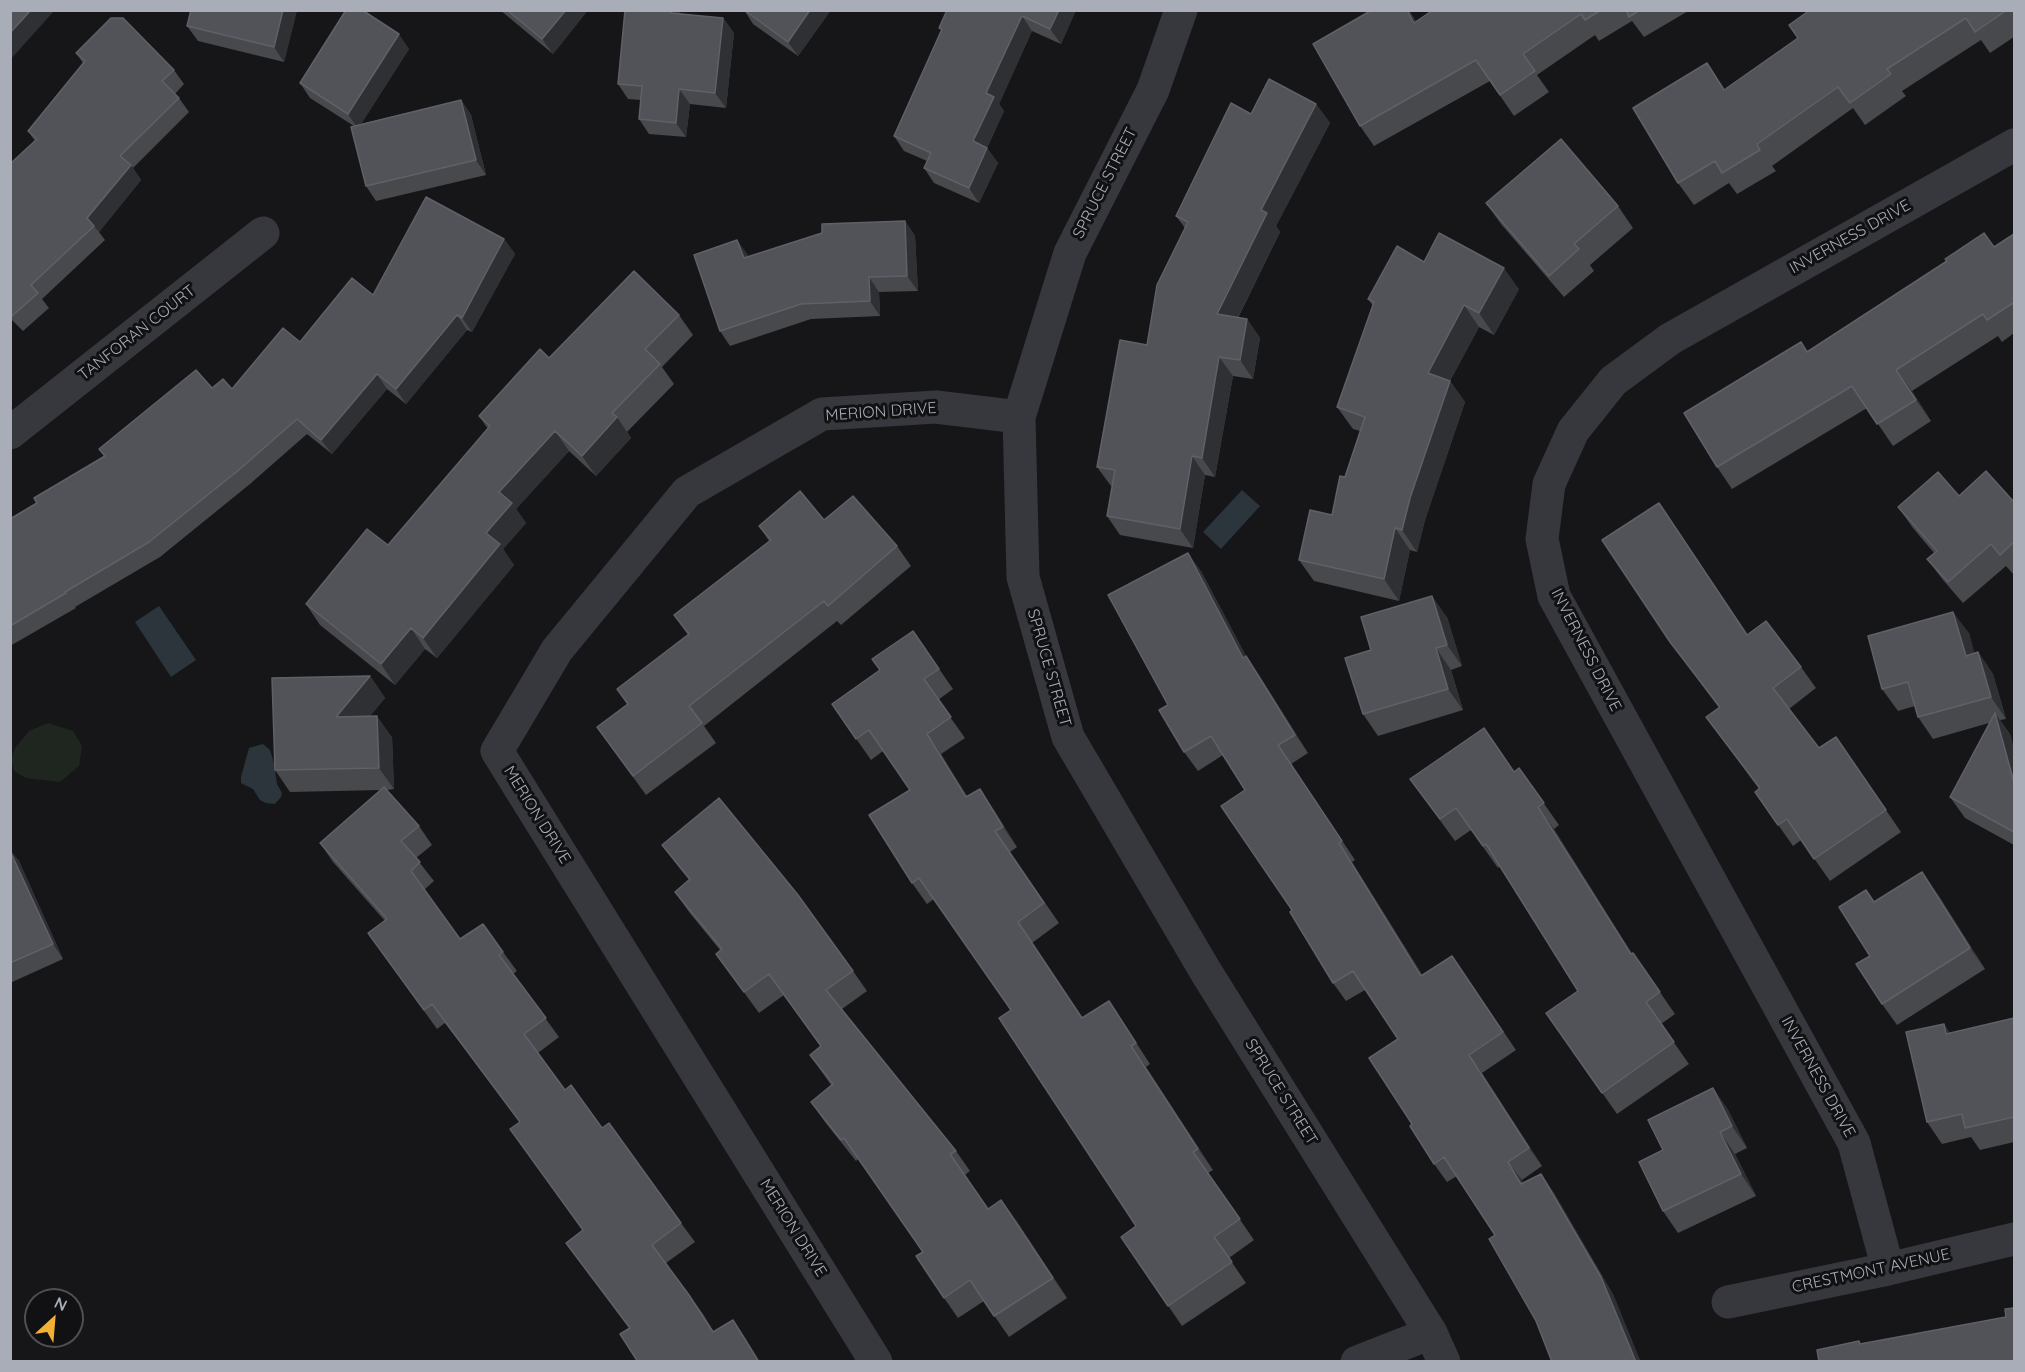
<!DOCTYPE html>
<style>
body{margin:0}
#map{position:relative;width:2025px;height:1372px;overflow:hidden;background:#161618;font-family:Quicksand,sans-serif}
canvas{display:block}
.frame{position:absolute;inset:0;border:12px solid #a8adb8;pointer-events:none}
.north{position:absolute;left:24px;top:1288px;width:60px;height:60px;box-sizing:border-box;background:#111113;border:2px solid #4d4f55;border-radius:50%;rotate:26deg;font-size:16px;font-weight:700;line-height:24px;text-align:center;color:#a8adb8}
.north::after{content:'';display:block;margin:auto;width:21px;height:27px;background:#f2b134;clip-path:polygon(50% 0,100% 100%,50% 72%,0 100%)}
</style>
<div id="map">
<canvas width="2025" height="1372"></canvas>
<div class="frame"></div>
<div class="north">N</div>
</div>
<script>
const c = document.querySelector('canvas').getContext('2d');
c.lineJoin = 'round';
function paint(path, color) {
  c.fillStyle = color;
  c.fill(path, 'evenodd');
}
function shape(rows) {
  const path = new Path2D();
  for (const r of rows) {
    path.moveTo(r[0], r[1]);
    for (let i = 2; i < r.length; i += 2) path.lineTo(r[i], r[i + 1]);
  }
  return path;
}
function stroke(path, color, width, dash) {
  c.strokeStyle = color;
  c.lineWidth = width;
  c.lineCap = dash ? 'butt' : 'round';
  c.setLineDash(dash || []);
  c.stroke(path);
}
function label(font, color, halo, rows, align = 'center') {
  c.font = font + ' Quicksand,sans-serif';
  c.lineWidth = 6;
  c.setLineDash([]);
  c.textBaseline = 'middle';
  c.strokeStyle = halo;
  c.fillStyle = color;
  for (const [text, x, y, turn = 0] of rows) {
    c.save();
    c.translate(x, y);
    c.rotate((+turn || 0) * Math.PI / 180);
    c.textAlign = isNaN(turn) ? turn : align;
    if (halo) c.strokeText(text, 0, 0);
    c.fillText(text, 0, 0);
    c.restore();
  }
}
paint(shape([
 [48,723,73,731,82,746,79,766,60,782,26,778,14,771,11,759,15,748,29,731]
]), '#1e261f');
paint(shape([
 [1242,490,1260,506,1221,549,1203,532],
 [159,606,196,660,171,677,135,622],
 [263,744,270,750,274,763,277,784,282,793,281,797,275,804,266,803,260,800,253,789,241,783,241,777,249,748]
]), '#2c353c');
stroke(shape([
 [1181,10,1153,90,1070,253,1019,417,1023,577,1068,737,1206,972,1431,1333,1444,1362],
 [10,433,263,233],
 [1888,1269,1854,1143,1554,596,1542,539,1549,484,1573,431,1613,381,1670,339,2014,145],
 [1728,1302,1888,1269,2014,1239],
 [876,1362,497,751,557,650,687,492,822,414,936,407,1019,417],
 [1357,1362,1431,1333]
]), '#37383d', 33);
paint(shape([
 [191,10,297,10,284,62,198,41,187,26],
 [500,10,588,10,553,54],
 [625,10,678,10,681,14,723,18,734,33,726,108,690,104,686,137,649,134,639,119,641,100,628,99,618,84],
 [744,10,831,10,798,56,753,24],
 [947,10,1076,10,1061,44,1032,31,999,104,1004,111,987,148,998,163,979,203,934,183,924,168,927,161,904,151,894,136,942,31,939,28],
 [1372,10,1409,10,1416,22,1433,10,1690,10,1644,37,1632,21,1599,41,1595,35,1537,75,1549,92,1514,116,1490,81,1374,146,1360,126],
 [1810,10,2014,10,2014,37,1990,53,1981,40,1902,91,1906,96,1865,125,1853,108,1772,166,1776,171,1737,194,1729,183,1694,205,1678,183,1798,38],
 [409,49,361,124,461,100,471,115,486,175,376,201,366,186,354,126,310,98,300,83],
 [76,53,174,70,184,84,175,94,179,98,189,112,133,168,141,180,99,232,105,240,42,299,49,308,23,331,10,318,10,164,35,141,28,131,83,63],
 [1316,104,1330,123,1276,226,1280,232,1238,318,1247,319,1260,338,1253,379,1233,376,1215,477,1205,475,1193,548,1120,535,1107,516,1112,486,1111,486,1097,467,1147,345,1185,228,1176,216,1251,114],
 [1486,203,1618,206,1633,228,1590,265,1594,271,1564,297,1501,224],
 [905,221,915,236,918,291,879,292,880,316,811,319,730,346,720,331,748,255,748,257],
 [2014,234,2014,333,2002,342,1998,336,1912,391,1931,421,1893,446,1867,408,1732,489,1717,467,1801,342,1807,351,1994,247],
 [504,239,515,254,472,332,467,330,406,404,387,389,332,454,307,434,250,484,160,557,75,607,76,608,10,646,10,519,37,503,104,456,99,449,212,388,232,389,300,342,373,295],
 [1424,262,1519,289,1494,335,1479,327,1450,381,1465,402,1425,520,1417,552,1410,550,1399,601,1314,581,1299,560,1332,515,1360,431,1353,429,1337,407,1373,306,1368,299],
 [679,315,693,335,662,367,674,384,627,432,631,438,596,476,569,451,516,509,526,523,503,549,514,565,437,658,425,649,395,685,320,625,306,604,388,545,488,429,479,416,549,358],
 [1959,496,2014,502,2014,575,2006,566,1963,603,1943,580,1927,559,1934,553,1913,528,1898,507],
 [824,520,897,546,911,566,841,625,837,621,704,726,716,743,646,795,597,727,627,704,617,689,688,635,674,615,769,541,759,526],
 [1674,525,1748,635,1801,667,1816,688,1789,709,1819,748,1836,737,1901,832,1830,881,1801,840,1793,846,1755,792,1759,789,1706,717,1719,708,1670,642],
 [1201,571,1247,658,1259,675,1308,753,1291,764,1355,860,1352,862,1423,976,1452,956,1516,1050,1482,1073,1542,1166,1522,1180,1523,1183,1541,1174,1554,1193,1614,1296,1536,1321,1495,1235,1457,1176,1447,1182,1434,1164,1412,1124,1398,1039,1365,990,1346,1001,1333,983,1292,910,1245,790,1223,755,1198,771,1184,752,1168,705],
 [1447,617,1462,666,1451,670,1463,710,1378,736,1363,714,1371,650],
 [913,631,953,689,938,700,965,738,941,754,967,797,994,810,1017,847,1010,852,1059,923,1032,943,1082,1018,1109,1001,1150,1064,1146,1067,1213,1170,1208,1173,1254,1240,1229,1258,1246,1283,1182,1326,1121,1237,1136,1226,1011,1010,934,899,927,904,912,883,910,790,883,751,871,760,832,704,880,670],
 [1969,633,1974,653,1978,652,1993,674,2006,719,2000,720,2010,734,2014,750,2014,845,1965,818,1950,797,1989,723,1933,739,1918,717,1915,706,1898,711,1882,689],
 [370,676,385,698,370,716,392,737,394,789,387,790,419,826,432,845,416,858,434,881,424,890,460,939,503,952,517,971,513,974,559,1037,538,1053,565,1090,602,1128,681,1223,695,1242,666,1263,703,1314,714,1332,746,1339,629,1328,566,1243,583,1230,520,1122,445,1023,437,1029,368,933,385,921,333,862,320,843,381,790,290,792,275,770],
 [1519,768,1559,825,1554,829,1632,954,1633,953,1675,1014,1661,1024,1689,1064,1617,1114,1546,1013,1578,991,1500,866,1498,868,1471,830,1455,841,1410,779,1514,772],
 [662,845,853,971,867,991,842,1009,956,1151,970,1171,965,1175,988,1209,1016,1220,1067,1298,1009,1337,984,1301,958,1318,944,1298,923,1252,858,1159,856,1161,825,1122,811,1102,831,1085,810,1055,821,1046,784,995,759,1013,716,954,720,950,689,912,675,892,689,880,677,865],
 [10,851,19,861,63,959,10,983],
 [1937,893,1985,969,1897,1025,1882,1004,1870,956,1874,902],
 [2014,1018,2014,1142,1980,1150,1971,1137,1942,1144,1927,1122,1950,1033],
 [1713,1088,1728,1110,1747,1148,1735,1154,1756,1196,1678,1233,1663,1211,1663,1150]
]), '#47494d');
paint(shape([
 [31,10,55,10,10,60,10,33],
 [283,10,297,10,284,62,274,47],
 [566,10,588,10,553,54,542,39],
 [671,10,678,10,682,16,671,13],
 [810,10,831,10,798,56,788,42],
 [1059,10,1076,10,1061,44,1050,29],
 [1407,10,1409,10,1413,16,1429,44,1414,23],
 [1022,16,1032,31,999,104,1004,111,983,156,973,141,986,93],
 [723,18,734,33,726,108,715,93],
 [399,34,409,49,358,129,348,114],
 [1707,63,1722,85,1739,112,1724,90],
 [679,89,690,104,686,137,676,123],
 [461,100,471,115,486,175,476,160],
 [1316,104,1330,123,1276,226,1280,232,1230,333,1217,314,1261,210],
 [987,148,998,163,979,203,969,188],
 [131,165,141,180,99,232,87,218],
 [905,221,915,236,918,291,907,276],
 [504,239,515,254,472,332,462,318],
 [737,240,748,255,754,273,744,258],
 [1504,268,1519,289,1494,335,1479,313],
 [869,277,879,292,880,316,870,301],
 [1464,305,1479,327,1450,381,1465,402,1425,520,1417,552,1402,530,1428,373],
 [457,315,467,330,406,404,396,389],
 [1247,319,1260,338,1253,379,1240,360],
 [1219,357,1233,376,1215,477,1202,458],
 [1896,370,1912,391,1931,421,1916,400],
 [377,374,387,389,332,454,321,440],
 [617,417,631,438,596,476,582,456],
 [555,431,569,451,516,509,526,523,503,549,514,565,437,658,423,638,499,492],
 [1192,456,1205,475,1193,548,1180,529],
 [1659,503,1674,525,1762,657,1747,635],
 [1395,528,1410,550,1399,601,1384,579],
 [1188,553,1201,571,1247,658,1259,675,1308,753,1243,658],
 [1432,596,1447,617,1462,666,1447,645],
 [1953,612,1969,633,1981,677,1966,656],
 [411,628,425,649,395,685,381,664],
 [1436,648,1451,670,1463,710,1448,689],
 [1978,652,1993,674,2006,719,1991,697],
 [370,676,385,698,351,739,336,717],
 [1995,713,2010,734,2014,750,2014,781],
 [377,716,392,737,394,789,379,768],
 [927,734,941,754,981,818,966,797],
 [1278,745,1291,764,1355,860,1342,841],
 [980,789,994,810,1017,847,1003,827],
 [1538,807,1554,829,1646,976,1631,954],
 [1339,843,1352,862,1435,995,1421,976],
 [10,849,19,861,63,959,53,944],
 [1922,872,1937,893,1985,969,1970,948],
 [1944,1024,1959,1045,1946,1034],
 [1131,1046,1146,1067,1213,1170,1198,1149],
 [1469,1055,1482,1073,1542,1166,1529,1148],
 [1713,1088,1728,1110,1747,1148,1732,1126],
 [1720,1132,1735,1154,1756,1196,1741,1174],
 [1508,1162,1522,1180,1534,1202,1521,1184],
 [1541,1174,1554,1193,1614,1296,1641,1362,1636,1362],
 [1001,1200,1016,1220,1067,1298,1053,1278],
 [733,1320,746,1339,760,1362,759,1362]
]), '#2f3033');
const building = shape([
 [10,10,31,10,10,33,10,10],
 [191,10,283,10,274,47,187,26,191,10],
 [346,10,362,10,399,34,348,114,300,83,346,10],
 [507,10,566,10,542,39,507,10],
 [625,10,671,10,671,13,723,18,715,93,679,89,676,123,639,119,642,86,618,84,625,10],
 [744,10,810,10,788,42,744,10],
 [947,10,1059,10,1050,29,1022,16,986,93,994,97,973,141,987,148,969,188,924,168,931,153,894,136,942,29,939,28,947,10],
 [1372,10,1407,10,1414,23,1433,10,1601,10,1585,20,1581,14,1523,54,1535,71,1500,95,1476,60,1360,126,1313,44,1372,10],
 [1626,10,1640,10,1629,17,1626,10],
 [1810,10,2007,10,1975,32,1966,18,1887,69,1891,74,1850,103,1838,87,1757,144,1760,150,1722,173,1715,161,1678,183,1633,108,1707,63,1724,90,1798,38,1789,25,1810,10],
 [111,18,123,18,174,70,162,81,179,98,120,156,131,165,87,218,94,226,31,285,38,293,12,316,10,314,10,164,37,139,28,131,85,61,76,53,111,18],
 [1269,79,1316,104,1261,210,1267,213,1217,314,1247,319,1240,360,1219,357,1202,458,1192,456,1180,529,1107,516,1115,470,1097,467,1120,340,1147,345,1157,285,1188,222,1176,216,1231,103,1251,114,1269,79],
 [461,100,476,160,366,186,351,127,461,100],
 [1561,139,1618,206,1574,244,1579,249,1549,276,1486,203,1561,139],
 [426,197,504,239,462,318,457,315,396,389,377,374,321,440,297,419,240,469,149,542,65,592,66,593,10,626,10,519,37,503,34,498,105,456,99,449,196,370,212,388,223,379,232,389,283,328,300,342,352,278,373,295,426,197],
 [905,221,907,276,869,277,870,301,801,304,720,331,694,255,737,240,744,258,822,233,822,224,905,221],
 [1439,233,1504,268,1479,313,1464,305,1428,373,1450,381,1410,498,1402,530,1395,528,1384,579,1299,560,1310,510,1332,515,1340,476,1345,477,1365,417,1337,407,1374,302,1368,299,1397,246,1424,262,1439,233],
 [1984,233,1994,247,2014,234,2014,306,2013,303,1987,320,1983,314,1896,370,1916,400,1877,424,1852,386,1717,467,1684,413,1801,342,1807,352,1947,261,1945,259,1984,233],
 [634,271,679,315,645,349,660,364,612,413,617,417,582,456,555,431,499,492,512,503,486,533,500,544,423,638,411,628,381,664,306,604,367,529,388,545,490,426,479,416,540,349,549,358,634,271],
 [1986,471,2014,502,2014,542,2000,555,1991,544,1948,582,1927,559,1937,551,1898,507,1938,472,1959,496,1986,471],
 [800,491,824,520,853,496,897,546,828,606,824,601,689,706,702,723,633,776,597,727,628,704,617,689,689,634,674,615,771,540,759,526,800,491],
 [1659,503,1747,635,1766,621,1801,667,1773,688,1819,748,1836,737,1886,810,1814,859,1787,819,1778,825,1755,792,1760,788,1706,717,1720,707,1670,642,1602,540,1659,503],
 [1188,553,1243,658,1246,656,1295,735,1278,745,1342,841,1339,843,1421,976,1452,956,1503,1032,1469,1055,1529,1148,1508,1162,1521,1184,1541,1174,1601,1277,1636,1362,1552,1362,1536,1321,1489,1239,1495,1235,1444,1157,1434,1164,1410,1126,1412,1124,1369,1058,1398,1039,1353,971,1333,983,1290,912,1292,910,1221,806,1245,790,1211,736,1184,752,1159,710,1168,705,1108,595,1188,553],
 [1432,596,1447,645,1436,648,1448,689,1363,714,1345,658,1371,650,1361,617,1432,596],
 [1953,612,1966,656,1978,652,1991,697,1918,717,1908,682,1882,689,1868,636,1953,612],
 [913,631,939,669,924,679,951,717,927,734,966,797,980,789,1003,827,995,831,1044,903,1018,922,1082,1018,1109,1001,1136,1043,1131,1046,1198,1149,1193,1152,1240,1219,1214,1237,1232,1262,1168,1306,1121,1237,1136,1226,999,1018,1011,1010,919,878,912,883,869,815,910,790,869,730,856,739,832,704,880,670,872,659,913,631],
 [370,676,336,717,377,716,379,768,275,770,272,678,370,676],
 [1995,713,2013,779,2014,777,2014,832,1950,797,1995,713],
 [1484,728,1514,772,1519,768,1544,803,1538,807,1631,954,1633,953,1660,992,1646,1002,1674,1042,1602,1093,1546,1013,1578,991,1486,844,1483,846,1456,808,1440,819,1410,779,1484,728],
 [384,787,419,826,401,841,420,862,411,871,460,939,483,924,503,952,499,955,546,1018,524,1034,565,1090,571,1085,602,1128,609,1123,681,1223,652,1245,689,1295,713,1332,733,1320,759,1362,638,1362,620,1334,630,1328,566,1243,583,1230,510,1129,520,1122,432,1004,424,1010,368,933,387,919,320,843,384,787],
 [719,798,798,895,853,971,826,990,956,1151,950,1154,988,1209,1001,1200,1053,1278,994,1316,970,1280,944,1298,916,1256,923,1252,844,1138,841,1140,811,1102,833,1084,810,1055,821,1046,769,974,744,992,716,954,722,949,675,892,690,879,662,845,719,798],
 [10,851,53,944,10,963,10,851],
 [1922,872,1970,948,1882,1004,1856,964,1870,956,1839,907,1866,890,1874,902,1922,872],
 [2014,1018,2014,1117,1965,1128,1962,1114,1927,1122,1906,1032,1944,1024,1946,1034,2014,1018],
 [1713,1088,1732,1126,1720,1132,1741,1174,1663,1211,1639,1162,1663,1150,1648,1120,1713,1088],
 [2014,1308,2014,1362,1819,1362,1817,1350,1859,1341,1860,1344,2006,1317,2005,1309,2014,1308]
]);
paint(building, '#525359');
stroke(building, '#5f6168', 1.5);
label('16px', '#a8adb8', '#111113', [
 ["SPRUCE STREET",1105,183,-63],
 ["INVERNESS DRIVE",1850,237,-29],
 ["TANFORAN COURT",137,333,-38],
 ["MERION DRIVE",881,412,-4],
 ["INVERNESS DRIVE",1586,650,63],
 ["SPRUCE STREET",1049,668,74],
 ["MERION DRIVE",537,815,58],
 ["INVERNESS DRIVE",1818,1077,61],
 ["SPRUCE STREET",1281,1092,58],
 ["MERION DRIVE",793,1228,58],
 ["CRESTMONT AVENUE",1871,1271,-12]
]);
</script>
